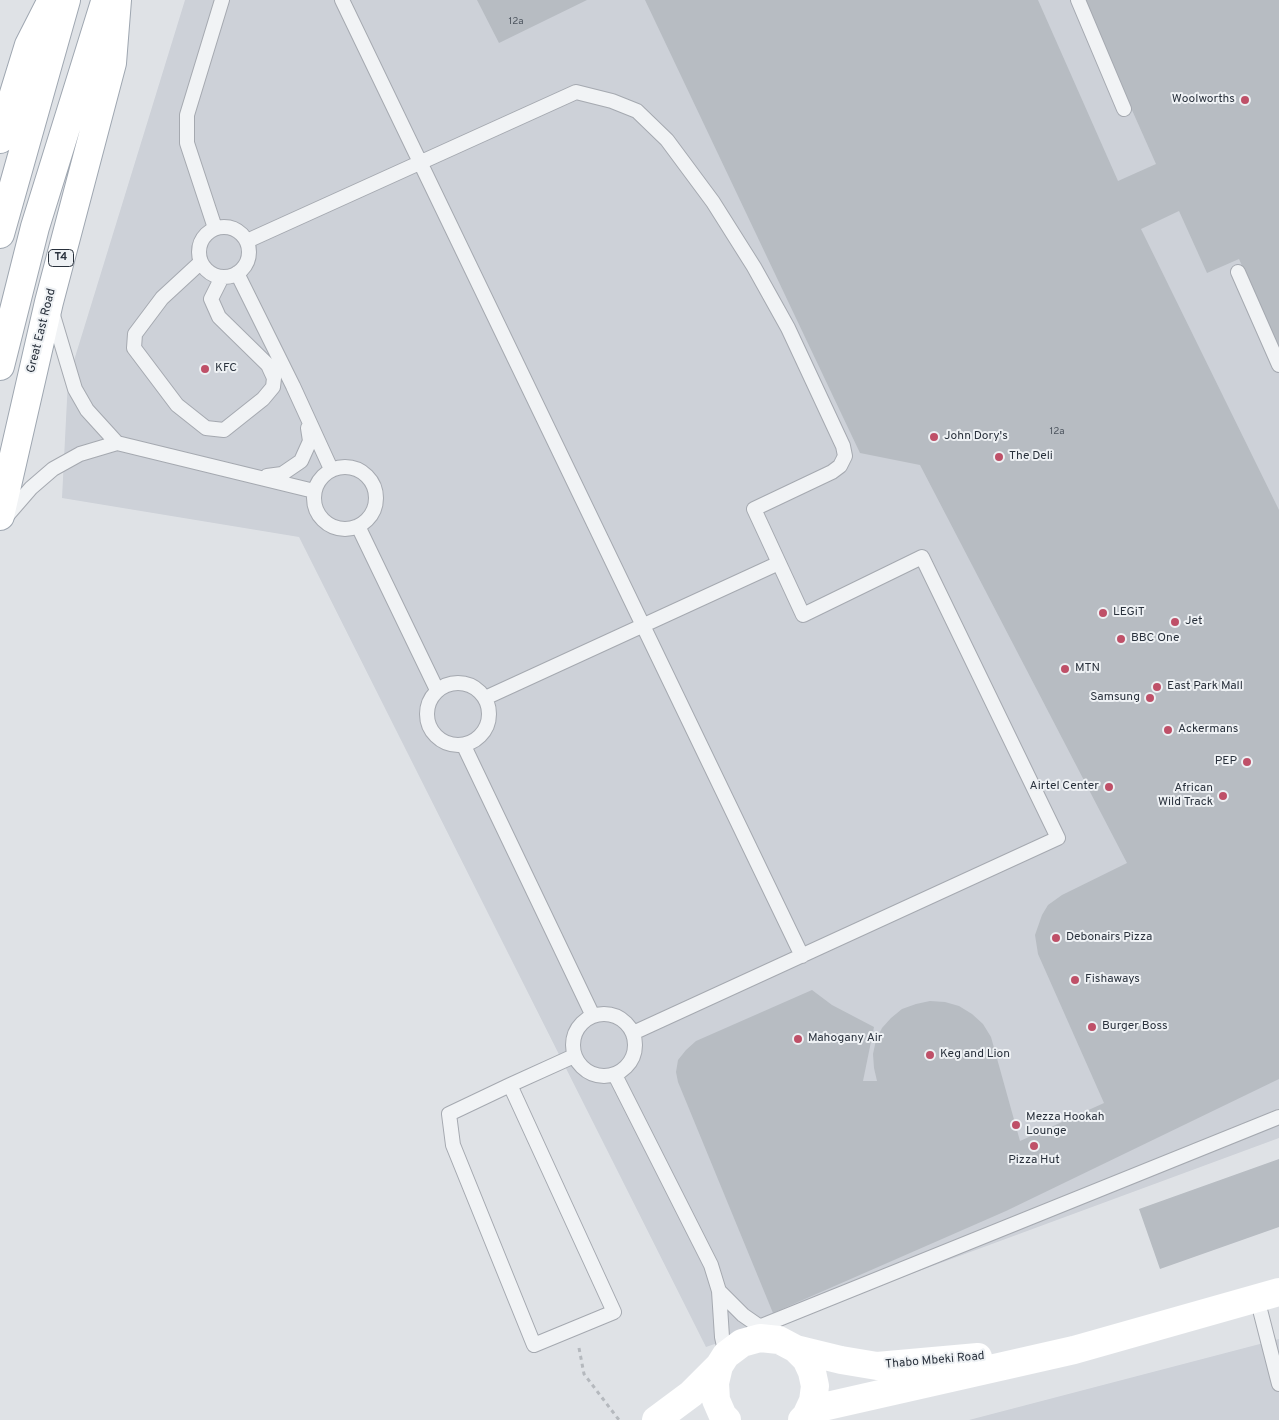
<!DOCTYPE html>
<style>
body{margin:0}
canvas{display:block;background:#dfe2e6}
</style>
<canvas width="1279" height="1420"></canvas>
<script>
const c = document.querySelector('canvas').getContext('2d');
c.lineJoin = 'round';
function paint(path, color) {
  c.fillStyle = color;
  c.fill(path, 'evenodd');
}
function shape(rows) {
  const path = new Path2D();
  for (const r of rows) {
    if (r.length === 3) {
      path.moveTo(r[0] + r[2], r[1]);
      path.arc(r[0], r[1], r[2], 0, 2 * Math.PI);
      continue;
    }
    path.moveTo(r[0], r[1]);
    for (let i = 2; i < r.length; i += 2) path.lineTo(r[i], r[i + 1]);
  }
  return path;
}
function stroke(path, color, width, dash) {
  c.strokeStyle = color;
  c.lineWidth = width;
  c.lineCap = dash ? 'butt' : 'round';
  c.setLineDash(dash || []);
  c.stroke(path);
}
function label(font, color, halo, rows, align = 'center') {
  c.font = font + ' Overpass,sans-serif';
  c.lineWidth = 4;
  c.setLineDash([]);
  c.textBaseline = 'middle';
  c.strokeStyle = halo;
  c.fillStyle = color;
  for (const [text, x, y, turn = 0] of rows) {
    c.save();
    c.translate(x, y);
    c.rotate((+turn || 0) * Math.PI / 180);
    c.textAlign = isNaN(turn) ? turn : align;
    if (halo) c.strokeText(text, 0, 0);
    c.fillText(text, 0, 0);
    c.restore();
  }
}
paint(shape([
 [185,0,1279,0,1279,1138,824,1306,706,1347,299,537,62,498,68,380],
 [1279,1339,1279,1420,969,1420]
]), '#cdd1d8');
paint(shape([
 [477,0,587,0,499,43],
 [645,0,1038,0,1118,181,1156,164,1083,0,1279,0,1279,348,1239,259,1207,273,1179,211,1141,229,1279,510,1279,1079,1006,1211,773,1313,678,1082,676,1072,678,1060,686,1050,696,1041,812,990,832,1005,874,1027,863,1081,877,1081,874,1068,873,1054,876,1040,882,1028,891,1018,902,1009,916,1004,930,1001,945,1002,959,1006,972,1014,983,1024,991,1037,1020,1141,1104,1103,1038,954,1035,935,1042,915,1048,905,1062,895,1127,863,920,465,860,453],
 [1279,1159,1279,1227,1160,1269,1139,1209]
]), '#b7bcc2');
const lane = shape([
 [342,0,802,956],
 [1078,0,1124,109],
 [224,252,25],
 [215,228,187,143,187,115,222,0],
 [247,241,576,92,612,101,637,111,667,140,713,202,754,267,788,328,843,446,845,456,840,466,832,472,754,509,803,615,922,557,1058,838,633,1033],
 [201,262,162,298,135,334,134,348,177,405,206,428,224,430,263,399,273,387,274,378,268,365,219,317,211,299,222,277],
 [1238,272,1279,365],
 [237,273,293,386,331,469],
 [52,312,75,389,87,410,117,443],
 [345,498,31],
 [267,476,282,474,301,461,310,441,308,428],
 [5,518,31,488,53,469,80,454,117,443,314,491],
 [358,526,437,690],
 [458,714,31],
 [485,698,779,563],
 [464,746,593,1016],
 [604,1045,31],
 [615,1075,711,1265,719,1291,722,1337,726,1355],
 [510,1085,614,1312,534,1345,453,1145,449,1114,510,1085,574,1056],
 [719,1291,743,1315,766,1331],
 [1257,1298,1279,1384],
 [759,1327,1279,1117]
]);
const primary = shape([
 [0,139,29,45,52,0],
 [0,234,66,0],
 [0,366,35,227,105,2],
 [0,516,49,302,112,63,117,0]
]);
stroke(lane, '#a5a9b0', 16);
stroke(primary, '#9fa7b1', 30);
stroke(shape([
 [579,1348,584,1374,619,1420]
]), '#b5b9be', 3, [4, 4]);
stroke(lane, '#f1f3f5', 14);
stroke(shape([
 [796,1349,841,1360,877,1366,978,1357],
 [807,1414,823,1407,1074,1350,1279,1292],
 [656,1420,691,1394,719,1366],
 [727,1420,723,1416,716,1400,715,1383,719,1366,726,1355,742,1343,760,1338,779,1340,796,1349,806,1359,812,1372,815,1386,813,1401,806,1416,802,1420]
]), '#fff', 28);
stroke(primary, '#fff', 28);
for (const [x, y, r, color] of [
 [1245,100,5,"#bf5068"],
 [205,369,5,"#bf5068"],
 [934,437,5,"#bf5068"],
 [999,457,5,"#bf5068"],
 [1103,613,5,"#bf5068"],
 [1175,622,5,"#bf5068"],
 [1121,639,5,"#bf5068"],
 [1065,669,5,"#bf5068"],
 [1157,687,5,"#bf5068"],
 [1150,698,5,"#bf5068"],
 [1168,730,5,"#bf5068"],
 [1247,762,5,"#bf5068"],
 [1109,787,5,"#bf5068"],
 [1223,796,5,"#bf5068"],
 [1056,938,5,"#bf5068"],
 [1075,980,5,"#bf5068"],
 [1092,1027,5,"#bf5068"],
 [798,1039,5,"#bf5068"],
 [930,1055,5,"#bf5068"],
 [1016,1125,5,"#bf5068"],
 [1034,1146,5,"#bf5068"]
]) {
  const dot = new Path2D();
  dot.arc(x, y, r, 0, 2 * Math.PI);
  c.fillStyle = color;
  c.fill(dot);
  stroke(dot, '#eef1f4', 2);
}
label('10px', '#4c545e', null, [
 ["12a",516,22],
 ["12a",1057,432]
]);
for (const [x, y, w] of [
 [61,258,25]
]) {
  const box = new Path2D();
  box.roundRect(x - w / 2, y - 8.5, w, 17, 4);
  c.fillStyle = '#eef1f4';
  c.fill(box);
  stroke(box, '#29313c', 1);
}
label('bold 11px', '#29313c', null, [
 ["T4",61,258]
]);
label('12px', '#29313c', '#eef1f4', [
 ["Woolworths",1235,100,"right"],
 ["KFC",215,369],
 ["John Dory's",944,437],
 ["The Deli",1009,457],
 ["LEGiT",1113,613],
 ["Jet",1185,622],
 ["BBC One",1131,639],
 ["MTN",1075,669],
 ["East Park Mall",1167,687],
 ["Samsung",1140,698,"right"],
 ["Ackermans",1178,730],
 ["PEP",1237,762,"right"],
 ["Airtel Center",1099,787,"right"],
 ["African",1213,789,"right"],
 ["Wild Track",1213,803,"right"],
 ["Debonairs Pizza",1066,938],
 ["Fishaways",1085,980],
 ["Burger Boss",1102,1027],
 ["Mahogany Air",808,1039],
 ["Keg and Lion",940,1055],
 ["Mezza Hookah",1026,1118],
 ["Lounge",1026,1132],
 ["Pizza Hut",1034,1161,"center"]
], 'left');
label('12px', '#29313c', '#eef1f4', [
 ["Great East Road",42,331,-76],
 ["Thabo Mbeki Road",935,1361,-5]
]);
</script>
